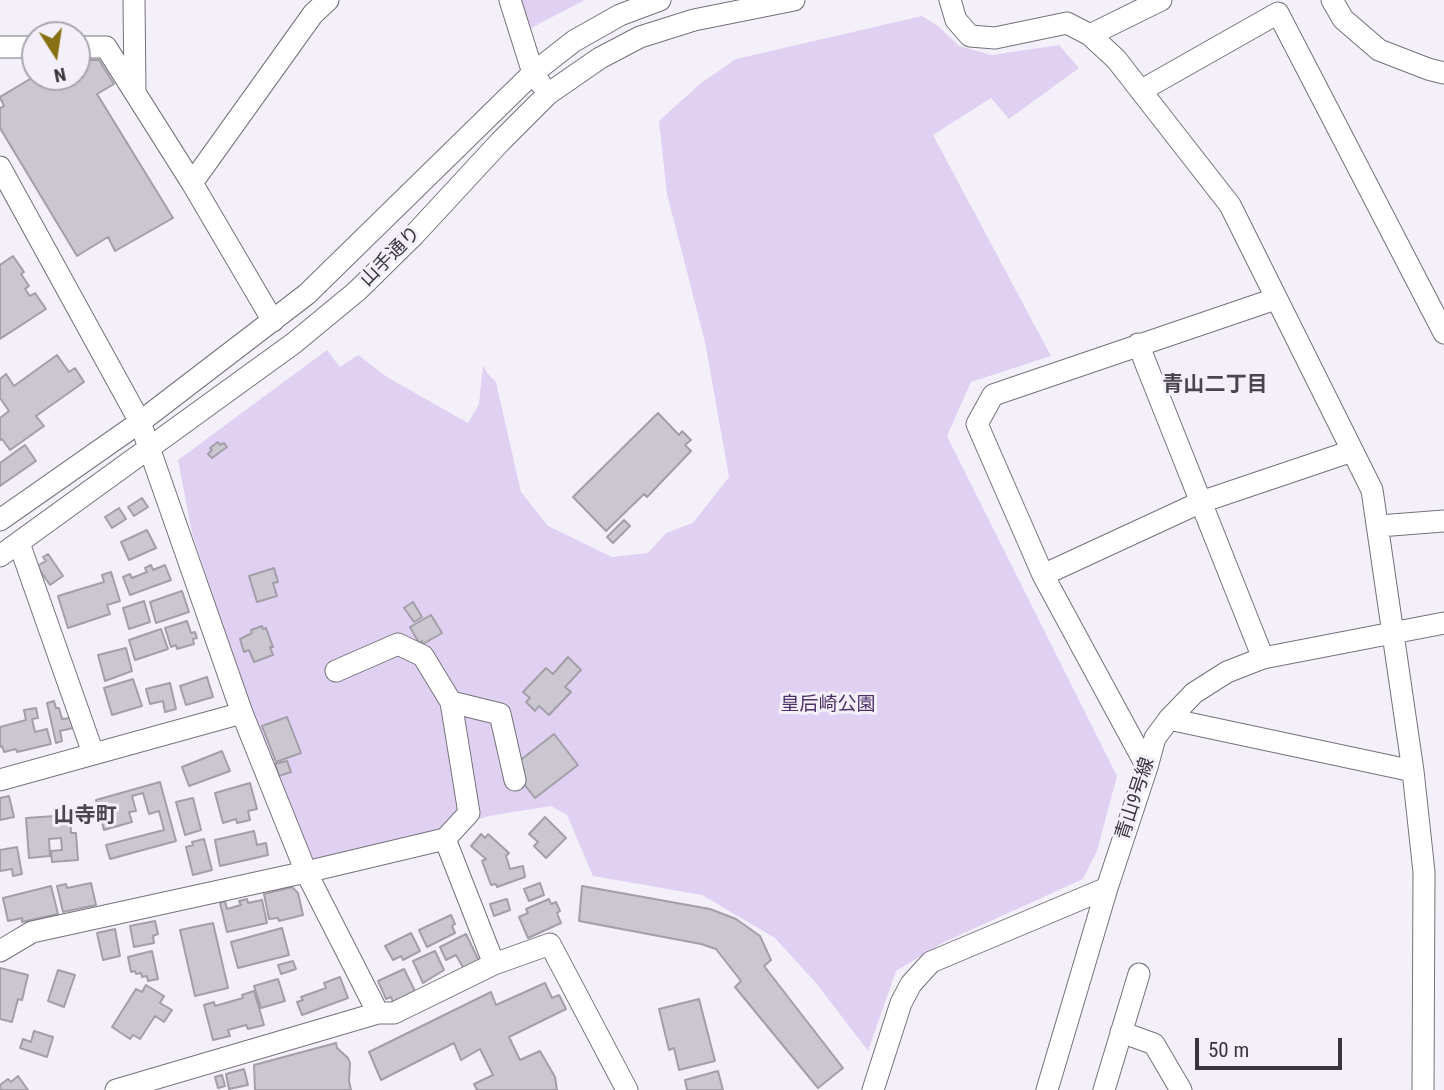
<!DOCTYPE html>
<meta charset="utf-8">
<style>
body{margin:0}
#map{position:relative;width:1444px;height:1090px;overflow:hidden;background:#f4f0fa;font-family:"Roboto Condensed",sans-serif}
canvas{display:block}
.north{position:absolute;left:21px;top:21px;width:70px;height:70px;box-sizing:border-box;background:#f4f0fa;border:2px solid #a9a6ad;border-radius:50%;rotate:168deg;font-size:19px;font-weight:700;line-height:28px;text-align:center;color:#38363a}
.north::after{content:'';display:block;margin:auto;width:24px;height:32px;background:#867214;clip-path:polygon(50% 0,100% 100%,50% 72%,0 100%)}
.scale{position:absolute;left:1195px;top:1038px;width:147px;height:32px;box-sizing:border-box;border:4px solid #38363a;border-top:0;padding-left:9px;font-size:21px;line-height:24px;white-space:nowrap;color:#38363a;-webkit-text-stroke:5px #f4f0fa;paint-order:stroke}
</style>
<div id="map">
<canvas width="1444" height="1090"></canvas>
<div class="north">N</div>
<div class="scale">50 m</div>
</div>
<script>
const c = document.querySelector('canvas').getContext('2d');
c.lineJoin = 'round';
function paint(path, color) {
  c.fillStyle = color;
  c.fill(path, 'evenodd');
}
function shape(rows) {
  const path = new Path2D();
  for (const r of rows) {
    path.moveTo(r[0], r[1]);
    for (let i = 2; i < r.length; i += 2) path.lineTo(r[i], r[i + 1]);
  }
  return path;
}
function stroke(path, color, width, dash) {
  c.strokeStyle = color;
  c.lineWidth = width;
  c.lineCap = dash ? 'butt' : 'round';
  c.setLineDash(dash || []);
  c.stroke(path);
}
function label(font, color, halo, rows, align = 'center') {
  c.font = font + ' "Roboto Condensed","Noto Sans JP",sans-serif';
  c.lineWidth = 6;
  c.setLineDash([]);
  c.textBaseline = 'middle';
  c.strokeStyle = halo;
  c.fillStyle = color;
  for (const [text, x, y, turn = 0] of rows) {
    c.save();
    c.translate(x, y);
    c.rotate((+turn || 0) * Math.PI / 180);
    c.textAlign = isNaN(turn) ? turn : align;
    if (halo) c.strokeText(text, 0, 0);
    c.fillText(text, 0, 0);
    c.restore();
  }
}
paint(shape([
 [521,0,585,0,531,28],
 [922,16,938,26,959,46,992,55,1059,45,1079,68,1009,119,991,98,933,135,1051,356,971,382,947,436,1117,776,1097,851,1083,879,942,943,896,971,868,1051,816,983,775,938,702,895,593,876,567,815,551,806,489,816,450,828,312,862,252,712,192,533,178,460,327,350,340,367,358,355,387,377,468,423,479,404,483,365,487,373,496,382,521,492,548,526,612,557,648,553,666,533,693,523,729,477,705,342,667,194,659,121,701,83,736,59]
]), '#e0d1f2');
const building = shape([
 [77,60,99,60,114,84,97,94,173,218,115,251,108,237,77,256,0,128,0,108,4,106,0,97,35,76,77,77,77,60],
 [13,256,24,272,21,274,29,286,25,289,30,296,35,293,46,309,0,339,0,265,13,256],
 [57,355,69,372,75,368,84,382,36,416,44,426,10,450,2,439,0,440,0,418,9,411,0,398,0,379,6,374,14,386,57,355],
 [658,413,679,435,682,431,691,440,685,445,691,451,647,497,644,494,606,531,573,497,658,413],
 [218,442,220,445,224,443,227,447,212,458,208,454,212,450,210,448,218,442],
 [25,445,36,461,0,486,0,463,25,445],
 [142,498,148,507,134,516,128,507,142,498],
 [119,508,126,519,112,528,105,517,119,508],
 [624,520,630,526,613,543,607,537,624,520],
 [147,530,156,548,129,560,121,542,147,530],
 [48,554,63,576,50,585,37,566,46,561,43,557,48,554],
 [151,565,153,570,165,565,171,580,130,595,123,577,130,574,132,578,147,572,145,568,151,565],
 [274,568,278,582,273,583,277,596,257,602,249,576,274,568],
 [111,572,120,601,107,605,110,614,68,628,58,596,104,582,102,575,111,572],
 [182,591,189,612,156,623,150,602,182,591],
 [144,601,150,622,129,629,123,608,144,601],
 [413,602,422,617,414,622,404,608,413,602],
 [431,615,442,633,423,644,422,641,419,643,410,627,431,615],
 [187,621,191,633,195,632,197,638,193,639,194,644,177,649,176,645,171,647,165,628,187,621],
 [262,626,263,629,266,628,273,647,270,647,273,655,254,662,249,650,244,652,240,639,252,633,251,630,262,626],
 [161,629,168,649,135,660,129,640,161,629],
 [126,648,132,671,105,681,98,655,126,648],
 [568,657,581,670,565,687,571,692,549,715,539,706,535,711,526,702,530,698,523,692,546,668,553,674,568,657],
 [207,677,213,697,186,705,180,686,207,677],
 [133,679,142,706,112,715,104,688,133,679],
 [170,683,176,709,165,712,163,701,150,704,146,689,170,683],
 [54,701,56,708,59,708,62,719,70,718,73,728,60,731,62,741,56,743,47,703,54,701],
 [36,708,38,718,32,719,35,732,47,729,51,744,17,752,16,749,4,752,2,746,0,747,0,727,26,720,24,710,36,708],
 [287,717,301,753,276,762,262,726,287,717],
 [554,734,578,765,535,798,517,775,524,770,518,762,554,734],
 [222,751,230,771,189,786,182,767,222,751],
 [287,761,291,772,279,776,275,764,287,761],
 [160,782,176,841,110,859,106,845,164,830,159,811,149,814,143,793,132,796,136,811,129,812,132,822,104,830,96,800,160,782],
 [250,783,257,809,248,811,250,820,237,823,236,819,223,823,215,793,250,783],
 [9,796,14,817,0,820,0,798,9,796],
 [193,798,201,830,185,835,176,802,193,798],
 [70,815,71,833,76,833,78,860,52,862,51,851,62,850,61,838,49,839,50,856,29,858,26,818,70,815],
 [545,817,566,838,546,858,534,846,538,842,529,834,545,817],
 [254,831,257,845,266,843,268,855,220,866,215,840,254,831],
 [481,834,485,838,488,834,509,853,506,856,510,869,523,866,525,877,497,887,496,884,491,885,482,861,486,859,471,846,481,834],
 [204,839,212,870,193,875,186,847,193,845,192,842,204,839],
 [17,847,22,874,13,876,12,869,0,871,0,850,17,847],
 [91,883,96,905,63,912,57,886,66,884,67,888,91,883],
 [540,883,544,895,529,901,524,889,540,883],
 [51,886,58,914,22,922,22,918,8,921,3,898,51,886],
 [582,886,710,909,736,919,760,936,771,960,764,966,843,1068,818,1088,735,987,741,981,716,949,701,944,579,921,582,886],
 [292,887,298,893,303,915,279,921,278,918,269,919,264,894,292,887],
 [247,899,248,903,262,900,267,923,227,932,220,903,225,901,227,909,241,905,239,901,247,899],
 [507,899,510,910,494,916,490,904,507,899],
 [549,899,551,904,556,902,560,911,557,913,561,923,528,938,519,917,528,913,526,909,549,899],
 [451,915,455,924,452,926,455,933,427,947,419,930,451,915],
 [155,921,158,934,153,936,154,943,134,947,130,926,155,921],
 [213,923,228,988,195,996,180,930,213,923],
 [282,928,289,955,238,968,231,942,282,928],
 [115,929,120,956,103,960,97,933,115,929],
 [411,933,420,951,403,960,401,956,393,960,385,946,411,933],
 [466,934,479,961,464,969,456,955,446,960,440,947,466,934],
 [152,951,158,979,148,981,147,976,142,977,141,973,136,974,135,971,131,972,128,957,152,951],
 [435,951,444,970,423,983,413,961,435,951],
 [293,961,296,969,281,974,278,965,293,961],
 [0,968,28,975,22,1000,18,999,12,1022,0,1019,0,968],
 [404,969,415,991,393,1002,391,997,386,999,378,981,404,969],
 [58,970,75,975,64,1007,48,1001,58,970],
 [340,977,348,998,302,1015,297,1002,303,1000,301,997,326,988,324,983,340,977],
 [278,979,285,1001,261,1008,254,986,278,979],
 [545,983,552,998,559,995,566,1009,509,1037,520,1060,540,1051,555,1077,557,1090,477,1090,474,1084,493,1075,480,1049,461,1060,454,1043,381,1080,369,1052,491,992,496,1005,545,983],
 [146,985,164,996,160,1003,172,1010,164,1022,155,1016,140,1039,133,1035,130,1039,112,1027,136,989,142,992,146,985],
 [254,991,264,1025,248,1029,246,1025,228,1030,230,1036,213,1040,204,1005,214,1002,215,1006,243,998,242,995,254,991],
 [699,999,715,1061,679,1070,674,1048,669,1050,659,1009,699,999],
 [34,1031,53,1037,47,1057,20,1048,23,1039,31,1042,34,1031],
 [336,1043,337,1048,348,1058,350,1063,349,1081,351,1090,255,1090,254,1065,336,1043],
 [244,1069,248,1085,229,1089,226,1074,244,1069],
 [718,1071,723,1090,687,1090,685,1080,718,1071],
 [222,1075,225,1086,218,1088,215,1077,222,1075],
 [18,1076,28,1090,0,1090,0,1085,8,1079,11,1082,18,1076]
]);
paint(building, '#cbc7d1');
stroke(building, '#a39ea8', 2);
const minor = shape([
 [134,0,135,92],
 [510,0,533,73,540,83],
 [950,0,956,20,970,36,995,38,1067,23,1090,35,1116,59,1230,205,1372,490,1413,771,1424,872,1423,1090],
 [1332,0,1343,19,1379,50,1428,69,1444,73],
 [1090,35,1161,0],
 [0,47,35,47],
 [77,47,106,47,192,183,273,321],
 [1142,90,1278,13,1444,333],
 [0,167,140,422,242,713,306,872,378,1013],
 [192,183,313,14,328,0],
 [1138,344,1263,658],
 [0,520,140,422,307,294,533,73,574,41,620,15,660,0],
 [1379,526,1444,521],
 [19,543,93,753],
 [0,556,294,343,357,291,414,235,500,142,548,94,600,58,640,37,694,20,794,0],
 [1043,575,1201,502,1352,451],
 [336,671,398,644,423,656,451,702,469,813,445,839],
 [451,702,500,714,515,780],
 [1169,719,1413,771],
 [1147,767,1043,575,977,424,993,395,1275,299],
 [0,780,242,713],
 [0,951,32,932,306,872,445,839,494,964],
 [1121,1032,1154,1044,1181,1090],
 [116,1090,378,1013,394,1013,494,964,550,944,627,1090],
 [873,1090,901,1003,911,984,931,962,1107,888,1147,767,1155,738,1169,719,1194,693,1227,672,1263,658,1444,623],
 [1047,1090,1107,888],
 [1104,1090,1139,974]
]);
stroke(minor, '#75717a', 23);
stroke(minor, '#fff', 21);
label('19px', '#38363a', '#f4f0fa', [
 ["山手通り",391,257,-45],
 ["青山9号線",1136,799,-72]
]);
label('19px', '#4d3068', '#f4f0fa', [
 ["皇后崎公園",828,705]
]);
label('bold 21px', '#4a464e', '#f4f0fa', [
 ["青山二丁目",1215,386],
 ["山寺町",85,817]
]);
</script>
